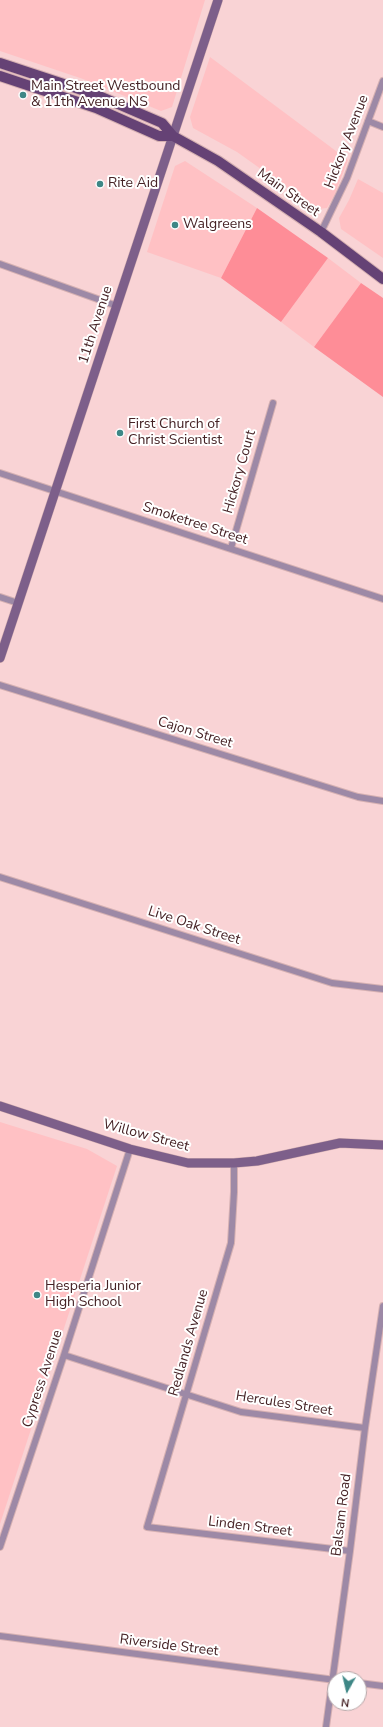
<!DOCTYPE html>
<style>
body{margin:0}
#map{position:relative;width:383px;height:1727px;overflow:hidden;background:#f9d3d5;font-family:"Nunito Sans",sans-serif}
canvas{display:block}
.north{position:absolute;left:327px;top:1671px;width:40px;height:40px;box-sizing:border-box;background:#fff;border:1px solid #b5a7a8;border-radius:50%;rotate:188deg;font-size:11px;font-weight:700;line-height:16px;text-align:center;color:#452225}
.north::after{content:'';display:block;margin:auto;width:14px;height:18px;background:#3e8786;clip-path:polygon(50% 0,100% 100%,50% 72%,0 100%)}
</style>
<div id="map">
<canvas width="383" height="1727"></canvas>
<div class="north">N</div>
</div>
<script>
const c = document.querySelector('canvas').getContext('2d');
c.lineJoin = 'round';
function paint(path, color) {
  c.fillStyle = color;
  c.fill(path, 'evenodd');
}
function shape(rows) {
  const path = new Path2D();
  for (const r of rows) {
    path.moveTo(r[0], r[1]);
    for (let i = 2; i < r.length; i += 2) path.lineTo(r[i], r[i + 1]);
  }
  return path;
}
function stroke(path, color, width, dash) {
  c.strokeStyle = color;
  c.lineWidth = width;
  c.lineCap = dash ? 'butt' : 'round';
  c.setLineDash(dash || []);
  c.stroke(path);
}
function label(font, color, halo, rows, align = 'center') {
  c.font = font + ' "Nunito Sans",sans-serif';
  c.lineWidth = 4;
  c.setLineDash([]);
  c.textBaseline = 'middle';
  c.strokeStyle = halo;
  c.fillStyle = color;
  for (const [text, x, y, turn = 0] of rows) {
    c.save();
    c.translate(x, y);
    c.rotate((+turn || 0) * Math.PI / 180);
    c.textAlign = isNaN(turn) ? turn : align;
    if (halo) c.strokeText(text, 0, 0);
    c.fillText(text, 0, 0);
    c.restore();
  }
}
paint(shape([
 [0,0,205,0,172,107,161,111,83,79,0,51],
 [210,57,348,160,334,196,327,208,317,209,237,152,193,128,190,117],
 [185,161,257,208,221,278,147,252,175,166],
 [358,179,383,193,383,258,341,229,339,218,349,200],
 [328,258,361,283,314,347,281,322],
 [0,1122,87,1149,117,1166,0,1524]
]), '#ffc1c4');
paint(shape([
 [257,208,328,258,281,322,221,278],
 [361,283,383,298,383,397,314,347]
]), '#fe8d97');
const street = shape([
 [368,121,383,127],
 [321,232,347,178,383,81],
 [0,264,117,306],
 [0,473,383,599],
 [231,548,273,403],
 [0,597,18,603],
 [0,685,358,797,383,801],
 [0,877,332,983,383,989],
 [234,1163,234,1192,231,1243,147,1527,350,1551],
 [64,1355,241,1412,365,1428],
 [0,1547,64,1355,130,1149],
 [0,1636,335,1680],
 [359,1683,383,1686],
 [326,1727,350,1551,365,1428,383,1306]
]);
const secondary = shape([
 [0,658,218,0],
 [0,1106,130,1149,188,1163,234,1163,257,1161,340,1143,383,1145]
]);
const primary = shape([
 [0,63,97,95,162,123,173,136,218,161,321,232,383,279],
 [0,76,96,108,159,136,173,136]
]);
stroke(street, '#d5b0b2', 8);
stroke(secondary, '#d5b0b2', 10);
stroke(primary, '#d5b0b2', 12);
stroke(street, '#9d89a6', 6);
stroke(secondary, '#7d5f8a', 9);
stroke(primary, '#654275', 10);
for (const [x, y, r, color] of [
 [23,95,4,"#3e8786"],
 [100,184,4,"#3e8786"],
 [175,225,4,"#3e8786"],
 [120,433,4,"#3e8786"],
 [37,1295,4,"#3e8786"]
]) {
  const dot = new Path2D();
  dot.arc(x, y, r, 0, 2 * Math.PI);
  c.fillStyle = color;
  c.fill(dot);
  stroke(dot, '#fff', 1.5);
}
label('14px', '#452225', '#fff', [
 ["Main Street Westbound",31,87],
 ["& 11th Avenue NS",31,103],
 ["Rite Aid",108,184],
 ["Walgreens",183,225],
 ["First Church of",128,425],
 ["Christ Scientist",128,441],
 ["Hesperia Junior",45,1287],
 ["High School",45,1303]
], 'left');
label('14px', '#452225', '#fff', [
 ["Hickory Avenue",347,142,-69],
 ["Main Street",288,193,35],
 ["11th Avenue",96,325,-72],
 ["Hickory Court",240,472,-74],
 ["Smoketree Street",195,524,18],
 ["Cajon Street",195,733,17],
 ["Live Oak Street",194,926,18],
 ["Willow Street",146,1136,15],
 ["Redlands Avenue",189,1343,-74],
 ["Cypress Avenue",43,1379,-72],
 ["Hercules Street",284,1404,9],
 ["Balsam Road",342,1515,-83],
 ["Linden Street",250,1527,7],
 ["Riverside Street",169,1646,7]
]);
</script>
